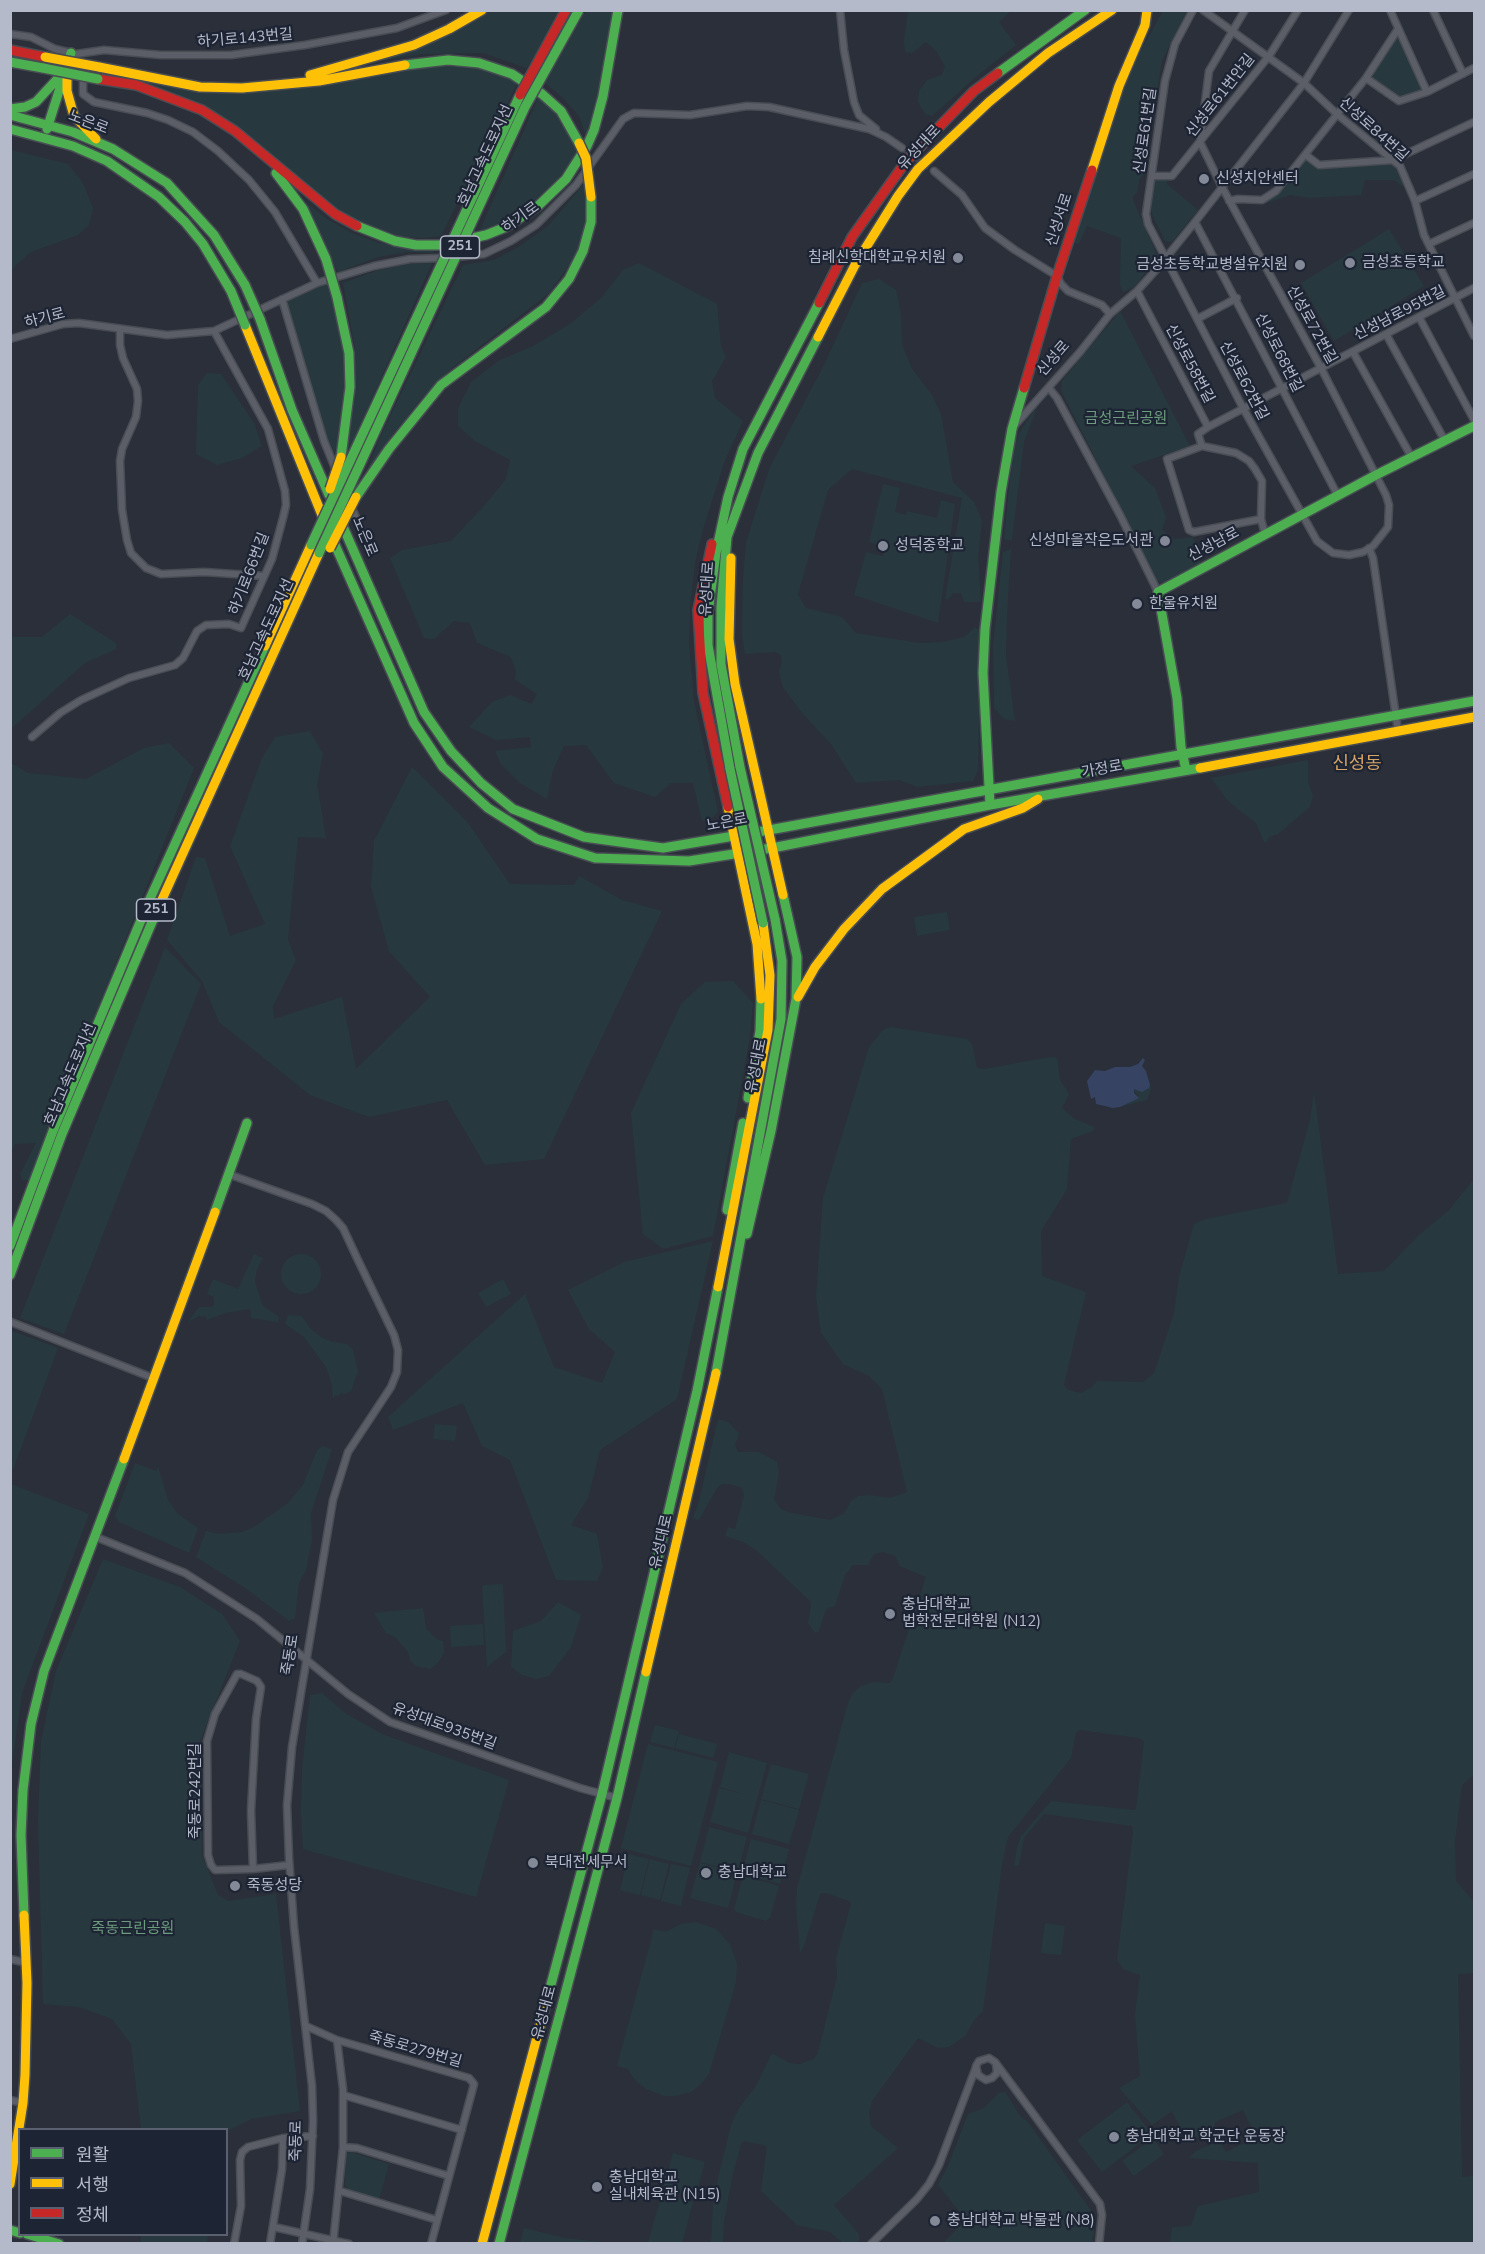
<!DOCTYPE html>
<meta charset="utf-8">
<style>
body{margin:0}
#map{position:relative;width:1485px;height:2254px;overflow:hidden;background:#2a2f39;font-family:"Nunito Sans","Noto Sans KR",sans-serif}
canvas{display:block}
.frame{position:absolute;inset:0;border:12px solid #b5baca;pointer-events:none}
.legend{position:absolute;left:18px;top:2128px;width:210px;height:108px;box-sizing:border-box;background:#1d2434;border:2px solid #5a6070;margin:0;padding:8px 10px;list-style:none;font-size:18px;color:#b5baca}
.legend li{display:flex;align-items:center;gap:12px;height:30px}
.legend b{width:30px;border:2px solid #5a6070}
</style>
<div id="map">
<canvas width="1485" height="2254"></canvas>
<div class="frame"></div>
<ul class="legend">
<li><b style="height:8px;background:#4caf50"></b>원활</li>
<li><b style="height:8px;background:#ffc107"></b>서행</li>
<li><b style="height:8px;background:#c62828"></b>정체</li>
</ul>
</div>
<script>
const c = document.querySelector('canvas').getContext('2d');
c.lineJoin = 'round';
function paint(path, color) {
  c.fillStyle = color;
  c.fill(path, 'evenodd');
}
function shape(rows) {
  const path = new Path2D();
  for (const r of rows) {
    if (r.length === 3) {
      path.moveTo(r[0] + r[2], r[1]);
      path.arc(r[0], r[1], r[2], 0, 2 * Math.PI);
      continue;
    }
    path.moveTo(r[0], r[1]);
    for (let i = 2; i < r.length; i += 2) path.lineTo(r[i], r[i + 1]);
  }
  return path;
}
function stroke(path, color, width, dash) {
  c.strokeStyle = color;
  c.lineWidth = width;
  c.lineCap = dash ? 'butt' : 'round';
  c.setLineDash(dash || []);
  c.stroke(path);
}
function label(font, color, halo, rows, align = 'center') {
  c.font = font + ' "Nunito Sans","Noto Sans KR",sans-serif';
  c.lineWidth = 4.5;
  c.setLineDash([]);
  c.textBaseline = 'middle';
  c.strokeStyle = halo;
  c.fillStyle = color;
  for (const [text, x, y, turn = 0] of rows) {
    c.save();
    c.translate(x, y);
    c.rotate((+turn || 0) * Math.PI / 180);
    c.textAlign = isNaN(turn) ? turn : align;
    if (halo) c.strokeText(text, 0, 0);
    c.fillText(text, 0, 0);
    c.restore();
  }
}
paint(shape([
 [490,11,562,11,527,68,483,53,421,54,356,65,432,41],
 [586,11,613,11,600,85,586,136,579,116,562,97,545,83],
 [908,11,1011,11,999,22,1016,45,978,75,932,116,925,114,918,102,919,91,927,80,942,75,945,66,936,51,926,42,912,53,905,52,904,40],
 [1163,11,1187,11,1162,60,1143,175,1139,180,1137,193,1133,196,1133,200,1158,257,1134,287,1123,292,1120,285,1121,238,1087,226,1079,244,1073,243,1119,98,1140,52],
 [1398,38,1401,40,1422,87,1420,91,1400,98,1374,80,1372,73,1395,39],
 [433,66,474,67,518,82,441,236,422,238,399,236,339,214,280,163,142,82,209,90],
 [540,94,558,112,579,151,557,180,530,204,512,217,479,232],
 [11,150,68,164,83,183,93,208,89,225,78,235,31,252,15,266,11,273],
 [1305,160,1309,160,1319,167,1392,163,1395,166,1405,188,1394,180,1365,180,1361,195,1310,198,1290,195,1264,204,1247,202,1277,193],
 [1155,178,1167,180,1167,184,1198,210,1172,242,1165,241,1152,214,1151,207],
 [584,184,588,214,576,256,548,294,452,368,421,399,383,447,365,475,382,433,463,265,494,260,520,246,548,226],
 [304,201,327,219,352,233,379,243,436,249,433,253,407,252,378,257,338,272],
 [1389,229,1424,286,1334,341,1301,283],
 [432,263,346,457,355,398,355,348,343,283,376,271,408,264],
 [639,263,717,304,721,347,726,357,712,381,715,398,743,421,725,460,703,529,695,563,690,607,689,644,694,701,718,812,710,820,702,821,693,783,671,783,655,797,614,783,586,745,564,746,553,770,547,799,520,783,501,764,495,751,531,747,530,737,496,740,469,727,492,702,510,695,532,704,537,694,515,680,516,671,511,657,477,643,470,623,454,621,434,639,424,638,390,558,402,550,451,541,483,507,506,479,510,460,475,441,458,426,458,408,471,382,498,361,533,346,570,324,601,298,623,270],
 [879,279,896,290,901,315,902,344,912,369,932,395,941,414,953,482,974,502,982,521,978,557,981,602,964,602,961,593,953,593,949,599,945,599,962,498,852,469,828,490,798,594,806,608,842,617,856,633,920,643,943,642,964,637,975,627,981,631,978,770,973,781,917,787,900,780,856,783,831,744,802,713,783,687,779,672,782,662,781,655,775,652,745,654,742,635,743,580,746,543,769,469,823,367,862,283],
 [327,284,343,335,344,385,337,446,333,455,327,442,285,301,312,288],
 [1120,311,1190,446,1131,466,1155,488,1166,517,1162,530,1174,539,1193,537,1201,565,1165,583,1157,581,1061,390,1062,381],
 [207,373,221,374,254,423,262,446,242,458,217,465,196,454,198,385],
 [1038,405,1024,442,1012,540,1007,540,1004,539,1008,497,1014,448,1019,433],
 [883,484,900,488,895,512,906,515,907,511,937,518,941,500,955,504,938,623,854,595,866,552,883,556,885,547,869,542],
 [1011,549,1007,616,1006,656,1015,721,1004,719,994,708,993,645,1003,552],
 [70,614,116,643,116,649,85,663,11,729,11,637,42,637],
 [310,731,323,754,317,784,326,838,298,837,288,940,296,960,273,1006,274,1019,342,997,356,1069,430,997,389,951,371,887,374,841,412,767,468,823,510,884,574,885,579,876,622,900,662,911,544,1159,485,1165,447,1100,369,1117,310,1095,219,1022,202,981,167,940,196,857,205,858,230,936,265,924,230,846,262,758,275,737],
 [169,743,194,768,29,1180,22,1180,20,1174,36,1143,15,1144,11,1154,11,763,28,773,86,779,144,748],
 [1308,760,1308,782,1313,796,1310,807,1278,834,1269,837,1267,842,1264,842,1256,823,1228,801,1211,778],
 [947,912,950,930,917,936,914,917],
 [165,947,201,984,64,1334,20,1318],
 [733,981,753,1003,749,1043,713,1236,663,1249,643,1234,631,1113,681,1004,705,982],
 [890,1027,967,1039,972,1044,977,1068,984,1069,1050,1057,1057,1058,1060,1080,1067,1090,1069,1095,1062,1108,1073,1118,1094,1127,1093,1131,1071,1139,1067,1189,1041,1231,1042,1276,1086,1292,1064,1385,1068,1390,1081,1393,1092,1387,1097,1381,1143,1382,1154,1373,1174,1313,1179,1277,1194,1224,1206,1219,1287,1203,1310,1120,1314,1091,1338,1274,1384,1271,1419,1235,1449,1210,1474,1179,1474,1775,1462,1785,1455,1841,1456,1881,1474,1902,1474,1973,1458,1974,1462,2177,1474,2176,1474,2243,1170,2243,1172,2227,1191,2226,1198,2206,1259,2192,1258,2163,1189,2158,1196,2151,1219,2141,1226,2152,1256,2137,1243,2110,1215,2122,1213,2130,1187,2141,1172,2111,1152,2125,1119,2088,1140,2076,1135,2014,1140,1975,1123,1969,1117,1960,1133,1833,1132,1826,1044,1814,1024,1838,1019,1865,1014,1866,1017,1847,1021,1836,1051,1801,1134,1810,1136,1809,1144,1741,1139,1738,1080,1730,1076,1732,1071,1758,1008,1837,1002,1864,983,2011,975,2019,965,2036,949,2047,938,2048,918,2038,872,2101,869,2112,871,2126,898,2148,834,2205,859,2234,859,2241,857,2243,843,2243,830,2232,797,2225,761,2191,767,2146,744,2141,741,2144,732,2178,724,2222,723,2243,711,2243,713,2206,717,2182,731,2125,739,2108,756,2086,772,2053,789,2063,800,2064,814,2059,818,2052,837,1977,836,1958,851,1904,849,1901,826,1893,820,1894,804,1946,800,1953,796,1905,797,1888,848,1703,853,1693,861,1686,873,1682,889,1683,892,1681,926,1577,900,1566,895,1556,883,1552,874,1554,868,1565,853,1565,845,1575,835,1606,826,1609,819,1631,815,1633,808,1623,811,1605,810,1601,756,1550,743,1542,725,1536,728,1527,735,1529,744,1495,742,1488,730,1484,722,1484,717,1488,699,1520,693,1518,699,1501,718,1419,728,1422,739,1433,735,1445,738,1452,759,1452,777,1462,779,1473,774,1499,780,1508,787,1512,830,1520,844,1514,851,1501,858,1496,869,1495,890,1498,907,1492,882,1389,869,1376,843,1364,821,1333,816,1297,823,1198,869,1047,883,1030],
 [1148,1076,1151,1089,1147,1100,1120,1107,1139,1096,1133,1090,1148,1080],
 [713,1241,677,1399,600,1450,588,1498,571,1525,597,1534,603,1567,597,1581,556,1580,510,1460,482,1446,463,1403,393,1430,388,1417,525,1294,554,1367,602,1383,615,1352,589,1329,568,1290,624,1262],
 [254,1254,263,1258,257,1269,255,1281,259,1295,263,1306,279,1317,278,1322,251,1318,250,1309,225,1313,207,1320,206,1317,199,1316,188,1322,199,1307,212,1307,214,1304,214,1297,207,1294,213,1279,238,1289],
 [301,1274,20],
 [503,1279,511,1294,486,1307,478,1293],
 [288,1315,302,1316,311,1329,322,1338,333,1342,347,1344,353,1350,358,1371,351,1391,345,1394,340,1393,339,1396,335,1395,333,1399,332,1385,326,1367,304,1337,285,1324],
 [12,1331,58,1348,11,1475,10,1335],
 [435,1424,457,1426,455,1441,433,1439],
 [322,1446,332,1449,311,1513,312,1540,306,1570,299,1583,295,1618,289,1621,245,1588,196,1557,206,1531,219,1534,242,1532,254,1527,288,1503,303,1485,317,1450],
 [135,1463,156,1471,158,1466,168,1500,178,1514,198,1528,189,1553,119,1522,115,1516],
 [11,1484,89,1514,22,1693,11,1772],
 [103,1559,180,1587,222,1614,240,1641,200,1741,202,1855,218,1895,228,1901,276,1894,300,2111,251,2119,227,2131,226,2130,141,2129,131,2044,112,2019,79,2007,43,2004,38,1821,41,1741,56,1671],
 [503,1584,506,1652,487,1667,482,1585],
 [558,1602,581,1615,571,1647,549,1676,536,1679,522,1675,511,1667,513,1631,541,1621],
 [423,1608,426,1628,436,1639,443,1641,444,1653,437,1664,430,1669,416,1666,410,1660,408,1652,395,1637,386,1633,374,1613],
 [483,1624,484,1645,451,1647,450,1626],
 [322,1693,345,1713,382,1734,509,1780,476,1897,303,1849,301,1812,302,1771,310,1695],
 [655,1725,679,1731,674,1748,650,1742],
 [679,1734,717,1744,713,1758,675,1748],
 [648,1744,718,1762,691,1866,621,1848],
 [729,1752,767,1763,748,1833,710,1822,719,1788,747,1795,720,1787],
 [771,1764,809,1774,799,1809,761,1799],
 [761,1800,799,1810,789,1844,752,1834],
 [709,1827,747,1837,738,1872,700,1862],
 [751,1839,789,1849,780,1884,742,1874],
 [629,1854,649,1859,640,1895,620,1890],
 [650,1859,669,1864,660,1900,641,1895],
 [700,1863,737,1873,728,1908,690,1898],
 [671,1864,690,1868,681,1906,661,1901],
 [743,1876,779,1886,770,1918,766,1921,736,1912,734,1909],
 [696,1922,716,1929,730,1944,737,1964,736,1982,709,2074,700,2085,691,2092,675,2096,664,2096,646,2089,635,2080,628,2069,617,2066,654,1929,666,1932,681,1924],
 [1045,1923,1065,1926,1061,1955,1041,1953],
 [1005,2092,1020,2116,1027,2121,1092,2212,1095,2222,1092,2243,943,2243,966,2220,938,2185,948,2166,968,2114,984,2108,999,2093],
 [1127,2102,1152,2134,1102,2172,1077,2140],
 [1153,2138,1164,2154,1134,2176,1122,2161],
 [350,2152,389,2164,379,2200,349,2191,345,2186,346,2154],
 [673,2153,705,2162,695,2197,663,2189],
 [662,2193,693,2202,682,2243,648,2243],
 [524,2228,565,2238,609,2243,520,2243],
 [141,2235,141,2234,208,2235,207,2244,141,2243]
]), '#27393f');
paint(shape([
 [1143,1058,1145,1060,1142,1066,1146,1071,1150,1085,1149,1088,1142,1092,1134,1089,1134,1093,1139,1098,1120,1107,1113,1108,1096,1104,1095,1097,1091,1099,1087,1081,1095,1070,1105,1071,1115,1067,1130,1067,1138,1064]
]), '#374362');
stroke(shape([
 [902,148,934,171]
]), '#3f444f', 6, [6, 3]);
const street = shape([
 [840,10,844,50,854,102,859,115,876,129],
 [1193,10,1175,44,1165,81,1146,214,1148,224,1243,408,1317,541,1333,553,1349,555,1363,552,1373,546,1388,527,1389,505,1386,495,1321,368,1222,187,1200,142,1209,71,1245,10],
 [1203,10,1304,83,1338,115,1400,166,1415,201,1424,235,1474,336],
 [1390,10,1427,92],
 [1433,10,1463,74],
 [10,34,31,37,55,49,76,54,104,50,161,55,231,55,305,45,397,28,446,10],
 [83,75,83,94,94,102,147,113,168,120,193,132,218,151,249,180,275,212,317,283],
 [1366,78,1399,101,1427,92,1474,68],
 [1306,155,1319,165,1393,160,1474,122],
 [934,171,962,195,985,228,1015,250,1057,276,1061,284,1068,291,1102,305,1110,314],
 [1152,176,1172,176,1269,56,1298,10],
 [1229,201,1238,199,1262,200,1276,191,1366,78,1398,29],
 [1415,201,1474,174],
 [1195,222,1338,496],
 [1429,244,1474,223],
 [456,257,484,254,511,241,536,225,576,185,623,119,634,113,690,115,747,106,769,107,869,129,886,137,902,148],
 [1137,291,1208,427,1198,434,1202,446,1236,453,1249,461,1255,469,1262,481,1261,519,1265,534],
 [282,299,324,441,335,468],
 [1419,317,1474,420],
 [1197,319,1237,298],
 [120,330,120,345,123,358,137,389,138,401,136,417,122,449,120,461,122,510,127,540,131,553,146,568,161,574,204,572,264,576],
 [1386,334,1445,441],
 [10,339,63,324,79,323,167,335,214,331,317,283,374,266,410,259,443,258],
 [1353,352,1412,458],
 [1049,388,1057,398,1120,515,1158,592],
 [1014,426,1080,352,1110,314,1137,291,1156,270,1195,222,1304,83,1349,10],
 [1208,427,1474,288],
 [1202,446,1167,459,1189,530,1194,532,1261,519],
 [352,508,366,541],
 [1369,548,1373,558,1398,731],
 [32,737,60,713,81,700,129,678,175,665,183,658,197,631,206,625,229,624,241,628,272,559,283,518,286,505,285,491,268,429,214,331],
 [228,1174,312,1204,326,1211,336,1220,343,1228,357,1258,394,1335,398,1350,397,1372,391,1387,348,1452,333,1500,292,1747,287,1805,289,1858,294,1927,312,2086,313,2121,310,2189,302,2244],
 [11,1322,153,1378],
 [96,1537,185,1573,257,1619,348,1694,390,1722,580,1788,617,1798],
 [253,1869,215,1870,211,1865,208,1855,207,1741,215,1714,237,1674,241,1674,257,1681,261,1687,256,1719,251,1811,253,1869,289,1865],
 [10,1959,27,1963],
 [306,2026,337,2040,469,2078,474,2084,431,2244],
 [996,2064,997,2073,992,2078,986,2080,978,2075,976,2066,979,2061,989,2058,995,2062,1100,2204,1102,2215,1099,2244],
 [343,2095,462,2130],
 [10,2100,23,2103],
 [343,2147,357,2148,449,2176],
 [340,2191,437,2220],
 [274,2227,349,2244],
 [234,2244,241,2206,240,2160,242,2152,248,2147,283,2138,313,2136],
 [270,2244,282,2169,283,2138],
 [333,2244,343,2147,343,2089,337,2040],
 [871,2244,917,2199,929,2184,939,2165,976,2067]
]);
const fast = shape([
 [10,62,43,68],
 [405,65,448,60,479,63,512,74,542,94,561,111,579,143],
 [998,73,1085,10],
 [10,109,25,107,36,102,62,74],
 [10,115,73,132,113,149,167,183,214,235,245,285],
 [10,129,73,146,107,161,159,197,185,222,203,244,231,291],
 [47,129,71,53],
 [276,173,303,209,326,259],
 [357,226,395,241,416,245,441,245,486,235,506,227,538,206,566,179,587,146,594,130,603,96,618,10],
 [337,297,349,353,350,387,341,457],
 [260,319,292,410,329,495],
 [356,497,389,449,441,385,546,307,569,279,583,251,591,222,591,197],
 [341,522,424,712,451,751,481,783,513,809,584,837,663,848,769,830],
 [332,538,414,723,443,767,488,808,537,839,595,858,689,861,772,848],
 [740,767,721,664,721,607,727,537,758,453,818,337],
 [730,769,708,645,708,613,716,553,728,497,743,449,819,303],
 [1186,770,1181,747,1177,698,1158,592,1376,475,1474,426],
 [990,805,983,673,985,629,1001,492,1012,429,1024,388],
 [769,830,1474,701],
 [772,848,990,805,1200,768],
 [748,1098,760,1031,761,999],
 [727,1210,743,1123],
 [215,1212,247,1123],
 [747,1234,771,1131,796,999,797,957,783,895],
 [10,1246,53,1131,149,901,265,646],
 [10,1275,62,1134,155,915],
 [716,1373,781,1019,782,961,775,919],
 [24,1915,21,1835,23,1790,31,1724,44,1671,124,1459],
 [549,1992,602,1794,697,1391,718,1287],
 [10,2230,20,2233],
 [27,2234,59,2244],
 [499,2244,617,1798,646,1672]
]);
const slow = shape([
 [67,67,67,91,74,116,96,139],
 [99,67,200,87,242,88,319,81,405,65],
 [310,75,414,45,449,29,482,10],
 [1092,170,1119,86,1145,25,1147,10],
 [245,325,324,520],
 [818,337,855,265,898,196,918,169,989,102,1048,53,1112,10],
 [731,558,729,639,735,684,783,895],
 [265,646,311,545],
 [1200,768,1474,717],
 [728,807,757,944,761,999],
 [155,915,319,553],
 [798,997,815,967,844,929,882,889,964,829,1023,808,1038,799],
 [718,1287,768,1030,770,975,763,923],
 [124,1459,215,1212],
 [646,1672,716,1373],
 [10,2184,23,2103,25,2075,27,1983,24,1915],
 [482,2244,549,1992]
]);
const jam = shape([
 [10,50,45,57],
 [98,79,136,85,202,110,235,131,335,214,357,226],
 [819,303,852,237,907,160,974,91,998,73],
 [1024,388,1057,276,1092,170],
 [712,544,698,610,703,693,728,807]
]);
stroke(street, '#484c53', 9);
stroke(fast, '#484c53', 12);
stroke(slow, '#484c53', 12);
stroke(jam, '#484c53', 12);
stroke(street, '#5b5e67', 6);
stroke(fast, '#4caf50', 9);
stroke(slow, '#ffc107', 9);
stroke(jam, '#c62828', 9);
const fastBridge = shape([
 [43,68,98,79],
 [326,259,337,297],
 [245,285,260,319],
 [231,291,245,325],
 [311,545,520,95],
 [319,553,525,107,579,10],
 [740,767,775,919],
 [730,769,763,923]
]);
const slowBridge = shape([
 [45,57,99,67],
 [579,143,586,158,591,197],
 [330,489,341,457],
 [330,548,356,497]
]);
const jamBridge = shape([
 [520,95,566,10]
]);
stroke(fastBridge, '#484c53', 12, []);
stroke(slowBridge, '#484c53', 12, []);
stroke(jamBridge, '#484c53', 12, []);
stroke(fastBridge, '#4caf50', 9);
stroke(slowBridge, '#ffc107', 9);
stroke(jamBridge, '#c62828', 9);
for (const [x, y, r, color] of [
 [1204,179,6,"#848997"],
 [958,258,6,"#848997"],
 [1350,263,6,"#848997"],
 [1300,265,6,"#848997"],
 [1165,541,6,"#848997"],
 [883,546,6,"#848997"],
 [1137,604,6,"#848997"],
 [890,1614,6,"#848997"],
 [533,1863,6,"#848997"],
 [706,1873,6,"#848997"],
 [235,1886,6,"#848997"],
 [1114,2137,6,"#848997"],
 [597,2187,6,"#848997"],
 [935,2221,6,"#848997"]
]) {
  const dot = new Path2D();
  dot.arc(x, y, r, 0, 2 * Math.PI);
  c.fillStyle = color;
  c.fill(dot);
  stroke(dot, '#1d2434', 2);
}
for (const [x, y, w] of [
 [460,247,39],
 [156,910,39]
]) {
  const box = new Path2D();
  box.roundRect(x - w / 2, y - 11, w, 22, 4.5);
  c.fillStyle = '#1d2434';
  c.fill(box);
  stroke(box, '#b5baca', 1.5);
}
label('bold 14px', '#b5baca', null, [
 ["251",460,247],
 ["251",156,910]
]);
label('15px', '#b5baca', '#1d2434', [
 ["하기로143번길",245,39,-5],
 ["신성로61번안길",1221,96,-52],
 ["노은로",88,123,21],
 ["신성로84번길",1373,130,42],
 ["신성로61번길",1146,131,-82],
 ["유성대로",920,148,-47],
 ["호남고속도로지선",486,156,-65],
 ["하기로",521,218,-36],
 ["신성서로",1060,220,-72],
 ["신성남로95번길",1400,314,-27],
 ["하기로",45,319,-15],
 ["신성로72번길",1311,325,61],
 ["신성로68번길",1278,353,63],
 ["신성로",1054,359,-49],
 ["신성로58번길",1189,364,62],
 ["신성로62번길",1243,381,62],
 ["노은로",364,537,67],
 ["신성남로",1214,545,-28],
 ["하기로66번길",250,574,-69],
 ["유성대로",708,589,-86],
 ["호남고속도로지선",267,630,-65],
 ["가정로",1102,770,-10],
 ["노은로",727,823,-11],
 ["유성대로",757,1066,-79],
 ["호남고속도로지선",71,1075,-67],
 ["유성대로",662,1542,-77],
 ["죽동로",291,1655,-81],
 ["유성대로935번길",444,1727,20],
 ["죽동로242번길",196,1791,-90],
 ["유성대로",545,2013,-75],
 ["죽동로279번길",415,2050,16],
 ["죽동로",297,2141,-89]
]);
label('15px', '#b5baca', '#1d2434', [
 ["신성치안센터",1216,179],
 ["침례신학대학교유치원",946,258,"right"],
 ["금성초등학교",1362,263],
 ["금성초등학교병설유치원",1288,265,"right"],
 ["신성마을작은도서관",1153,541,"right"],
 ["성덕중학교",895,546],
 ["한울유치원",1149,604],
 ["충남대학교",902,1605],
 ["법학전문대학원 (N12)",902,1622],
 ["북대전세무서",545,1863],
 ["충남대학교",718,1873],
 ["죽동성당",247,1886],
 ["충남대학교 학군단 운동장",1126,2137],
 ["충남대학교",609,2178],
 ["실내체육관 (N15)",609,2195],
 ["충남대학교 박물관 (N8)",947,2221]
], 'left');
label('15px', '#6c9b7d', '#1d2434', [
 ["금성근린공원",1126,419],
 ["죽동근린공원",133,1929]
]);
label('18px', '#d6a464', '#1d2434', [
 ["신성동",1357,765]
]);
</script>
